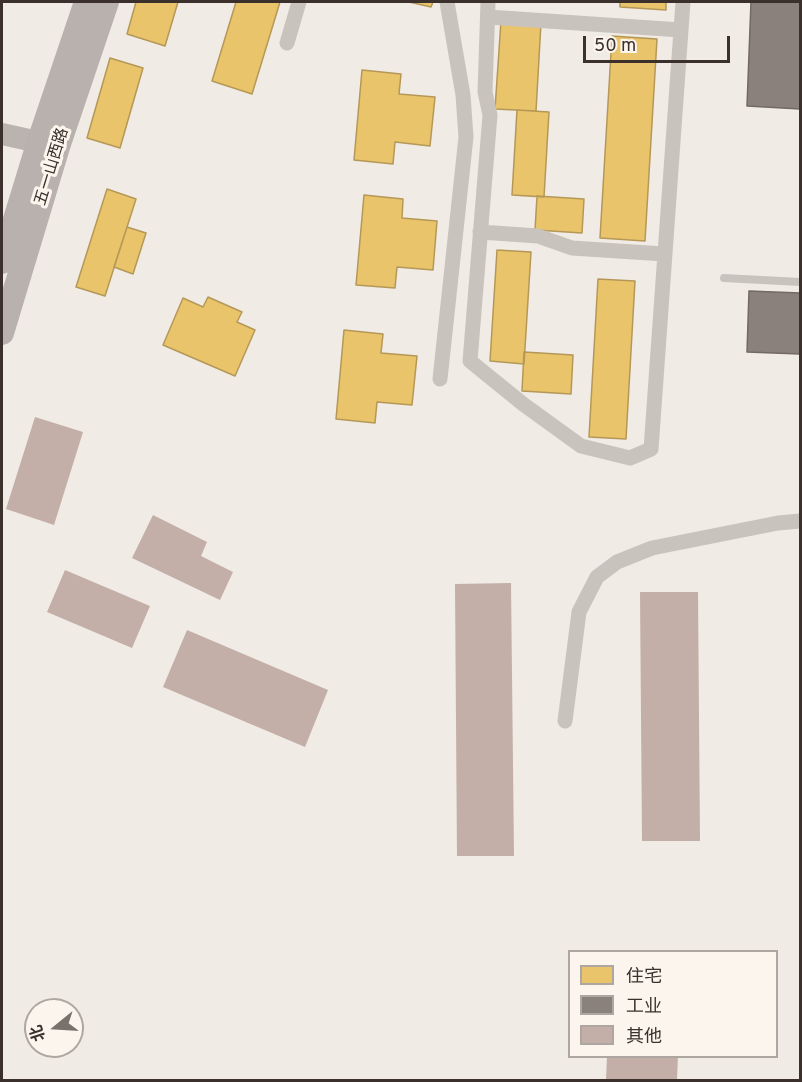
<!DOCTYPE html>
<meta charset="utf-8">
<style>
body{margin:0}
#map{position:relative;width:802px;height:1082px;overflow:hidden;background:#f0ebe5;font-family:Overpass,"Noto Sans SC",sans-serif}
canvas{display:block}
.frame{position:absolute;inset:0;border:3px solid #3b302b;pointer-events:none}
.legend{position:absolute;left:568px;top:950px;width:210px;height:108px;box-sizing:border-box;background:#fbf5ee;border:2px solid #aea6a0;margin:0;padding:8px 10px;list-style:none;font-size:18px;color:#3b302b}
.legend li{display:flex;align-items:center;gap:12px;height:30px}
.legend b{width:30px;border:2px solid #aea6a0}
.north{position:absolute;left:24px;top:998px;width:60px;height:60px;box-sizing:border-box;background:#fbf5ee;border:2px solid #aea6a0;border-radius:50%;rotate:252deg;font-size:16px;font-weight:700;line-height:24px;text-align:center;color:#3b302b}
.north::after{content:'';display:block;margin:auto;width:21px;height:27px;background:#7a716c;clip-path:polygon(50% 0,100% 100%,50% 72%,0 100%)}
.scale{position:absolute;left:583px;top:36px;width:147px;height:27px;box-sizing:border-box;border:3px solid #3b302b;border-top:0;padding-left:8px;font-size:18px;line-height:21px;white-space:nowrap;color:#3b302b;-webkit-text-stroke:4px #fbf5ee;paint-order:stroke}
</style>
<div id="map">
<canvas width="802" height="1082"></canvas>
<div class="frame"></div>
<ul class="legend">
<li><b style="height:16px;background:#e9c46a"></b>住宅</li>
<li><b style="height:16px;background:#8a817c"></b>工业</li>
<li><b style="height:16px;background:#c3afa7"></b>其他</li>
</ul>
<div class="north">北</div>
<div class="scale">50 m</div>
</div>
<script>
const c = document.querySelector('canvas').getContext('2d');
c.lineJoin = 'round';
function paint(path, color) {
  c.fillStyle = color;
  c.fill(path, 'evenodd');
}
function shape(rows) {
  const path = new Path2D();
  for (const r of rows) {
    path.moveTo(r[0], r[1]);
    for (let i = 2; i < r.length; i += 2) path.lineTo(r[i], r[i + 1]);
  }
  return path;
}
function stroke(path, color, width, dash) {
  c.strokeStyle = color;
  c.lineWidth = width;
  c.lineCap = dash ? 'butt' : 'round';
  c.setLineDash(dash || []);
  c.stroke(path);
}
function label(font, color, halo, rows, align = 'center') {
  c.font = font + ' Overpass,"Noto Sans SC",sans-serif';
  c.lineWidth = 6;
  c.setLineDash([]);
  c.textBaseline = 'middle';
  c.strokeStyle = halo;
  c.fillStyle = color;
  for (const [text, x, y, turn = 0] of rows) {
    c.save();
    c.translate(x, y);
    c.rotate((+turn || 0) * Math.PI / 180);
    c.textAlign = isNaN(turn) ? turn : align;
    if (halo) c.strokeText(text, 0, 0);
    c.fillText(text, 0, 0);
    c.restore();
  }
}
const homes = shape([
 [136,2,178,2,165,46,127,34,136,2],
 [236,2,280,2,252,94,212,81,236,2],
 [409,2,433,2,431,7,409,2],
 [620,2,666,2,666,10,620,7,620,2],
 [501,21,541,23,536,111,495,109,501,21],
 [612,36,657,39,645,241,600,238,612,36],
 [110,58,143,68,120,148,87,138,110,58],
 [362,70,401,74,399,94,435,97,430,146,395,142,393,164,354,160,362,70],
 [517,110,549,112,544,197,512,195,517,110],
 [107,189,136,199,105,296,76,287,107,189],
 [364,195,403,199,402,218,437,221,433,270,397,267,395,288,356,285,364,195],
 [537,196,584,199,582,233,535,230,537,196],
 [127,227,146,233,133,274,114,267,127,227],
 [497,250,531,252,524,364,490,361,497,250],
 [598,279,635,281,626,439,589,437,598,279],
 [208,297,242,312,237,322,255,330,235,376,163,345,183,298,203,307,208,297],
 [344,330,383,334,381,353,417,356,412,405,377,402,375,423,336,419,344,330],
 [524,352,573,355,571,394,522,391,524,352]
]);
paint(homes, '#e9c46a');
stroke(homes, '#b59857', 1.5);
const industry = shape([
 [751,2,800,2,800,109,747,106,751,2],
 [749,291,800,293,800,354,747,352,749,291]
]);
paint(industry, '#8a817c');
stroke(industry, '#726964', 1.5);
paint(shape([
 [35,417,83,432,54,525,6,509],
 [153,515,207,542,201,556,233,572,220,600,132,558],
 [65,570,150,606,132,648,47,612],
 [511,583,514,856,457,856,455,584],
 [640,592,698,592,700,841,642,841],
 [187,630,328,690,305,747,163,687],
 [607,1056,678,1056,677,1080,606,1080]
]), '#c3afa7');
stroke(shape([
 [724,278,800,282]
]), '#c9c3be', 8);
stroke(shape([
 [488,2,485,92,490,115,470,361,523,404,581,446,630,458,651,449,683,2],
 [488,17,681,30],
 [287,43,299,2],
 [480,232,538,236,572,248,664,254],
 [440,379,466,137,463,95,447,2],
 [565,721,579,612,597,577,617,562,652,548,778,523,800,521]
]), '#c9c3be', 15);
stroke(shape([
 [2,134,56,146]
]), '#bab3ae', 22);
stroke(shape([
 [2,262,39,141,86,2],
 [2,333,58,147,107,2]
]), '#b8b1ad', 24);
label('16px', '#3b302b', '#fbf5ee', [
 ["五一山西路",53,167,-73]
]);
</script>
